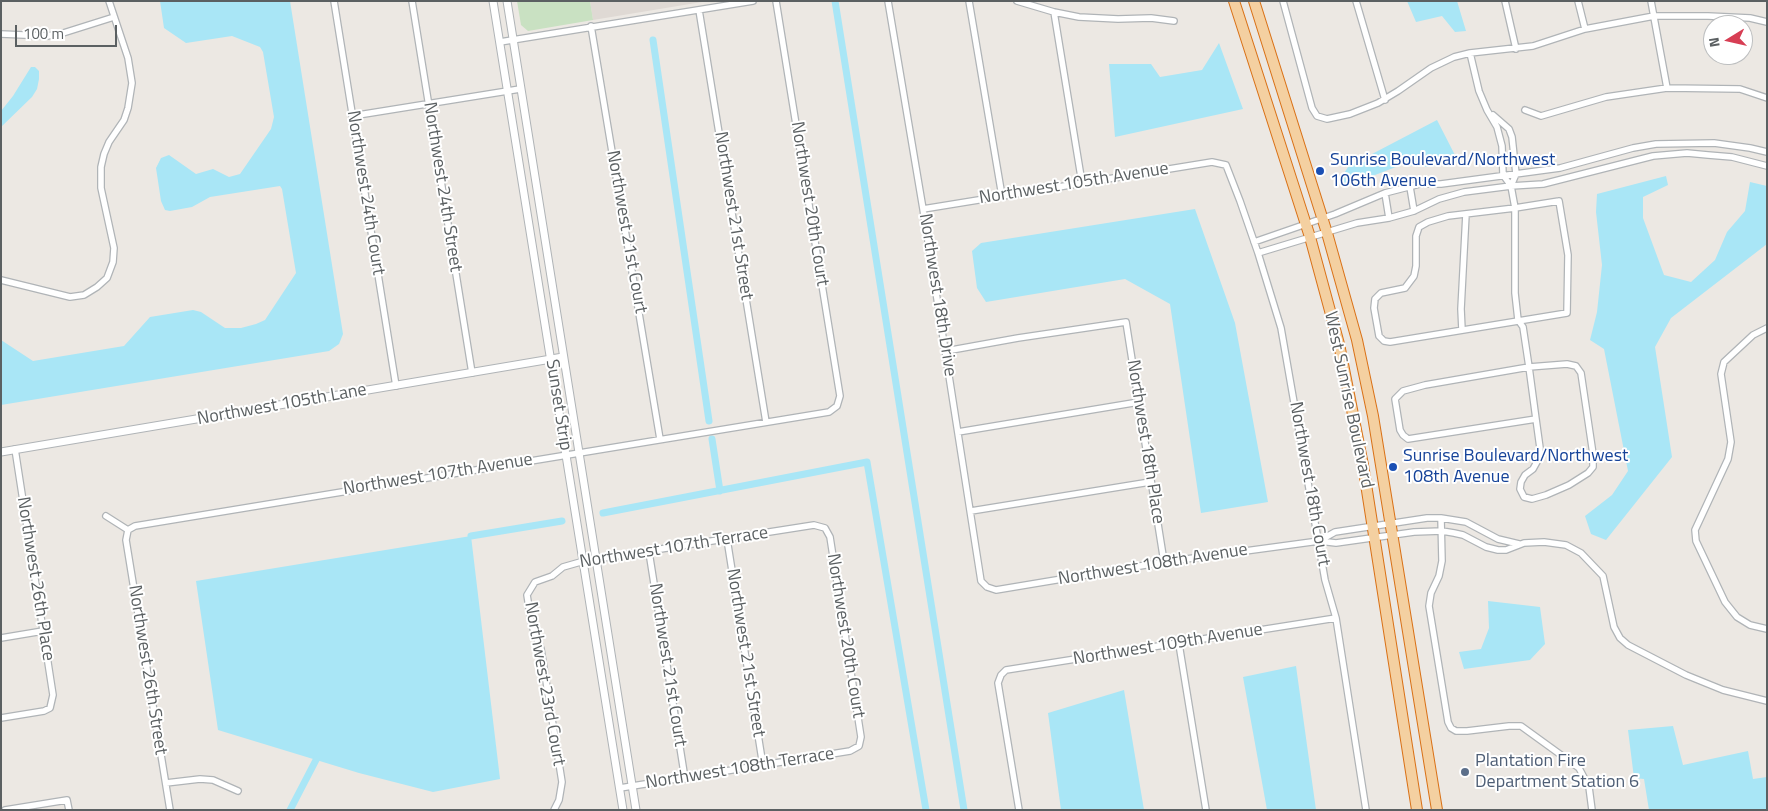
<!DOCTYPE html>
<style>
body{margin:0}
#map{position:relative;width:1768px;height:811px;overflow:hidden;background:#ece8e3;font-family:"Titillium Web",sans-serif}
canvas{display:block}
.frame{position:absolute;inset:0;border:2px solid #5b6062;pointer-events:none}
.north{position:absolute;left:1703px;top:15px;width:50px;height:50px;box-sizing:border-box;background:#fff;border:1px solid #bdbfc0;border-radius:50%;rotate:261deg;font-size:14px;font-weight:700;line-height:20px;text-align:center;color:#5b6062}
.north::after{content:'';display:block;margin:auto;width:18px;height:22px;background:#d73e54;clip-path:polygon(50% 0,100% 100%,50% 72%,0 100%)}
.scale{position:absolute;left:15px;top:25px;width:102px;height:22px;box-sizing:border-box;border:2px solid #5b6062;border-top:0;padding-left:6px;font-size:15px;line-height:18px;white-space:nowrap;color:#5b6062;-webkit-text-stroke:4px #fff;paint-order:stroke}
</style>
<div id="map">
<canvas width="1768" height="811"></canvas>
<div class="frame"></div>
<div class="north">N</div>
<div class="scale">100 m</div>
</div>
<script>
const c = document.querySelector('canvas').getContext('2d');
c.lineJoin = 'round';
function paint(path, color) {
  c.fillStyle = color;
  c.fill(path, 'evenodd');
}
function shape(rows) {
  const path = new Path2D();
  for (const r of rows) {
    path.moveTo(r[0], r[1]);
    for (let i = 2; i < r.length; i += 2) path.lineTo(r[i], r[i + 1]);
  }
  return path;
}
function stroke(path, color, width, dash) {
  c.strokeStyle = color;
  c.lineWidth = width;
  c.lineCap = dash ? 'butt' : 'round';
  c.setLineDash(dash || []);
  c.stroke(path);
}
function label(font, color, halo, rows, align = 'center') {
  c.font = font + ' "Titillium Web",sans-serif';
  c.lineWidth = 4;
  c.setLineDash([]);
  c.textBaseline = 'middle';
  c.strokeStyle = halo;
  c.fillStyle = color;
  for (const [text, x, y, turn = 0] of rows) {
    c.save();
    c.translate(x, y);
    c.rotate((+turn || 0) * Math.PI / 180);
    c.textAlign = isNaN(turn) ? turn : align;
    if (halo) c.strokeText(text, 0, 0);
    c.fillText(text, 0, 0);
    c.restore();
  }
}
paint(shape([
 [590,1,708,1,593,20]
]), '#dfd9d4');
paint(shape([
 [517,1,590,1,593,20,528,31,521,25]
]), '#c9e1c2');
paint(shape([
 [160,1,290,1,343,334,339,344,329,351,1,405,1,340,33,361,124,346,150,317,193,310,201,312,225,328,241,328,256,324,265,320,296,273,282,189,280,186,210,197,192,207,170,211,165,210,161,201,156,168,161,158,169,155,196,174,213,169,229,177,240,174,271,129,274,117,263,52,260,47,232,36,186,43,164,28],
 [1407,1,1457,1,1466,31,1455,32,1442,16,1416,22],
 [1219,43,1243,109,1115,137,1109,64,1151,64,1160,77,1202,70],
 [31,67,35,67,39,71,39,79,37,89,32,97,1,127,1,111,13,96],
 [1437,120,1458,161,1430,167,1401,165,1349,185,1339,181,1350,164,1365,162,1372,154],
 [1666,176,1668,185,1643,197,1643,218,1664,275,1691,282,1715,260,1727,232,1745,211,1750,182,1767,186,1767,244,1671,318,1655,347,1672,457,1606,540,1591,534,1585,516,1612,495,1628,471,1604,349,1590,340,1597,312,1602,265,1596,212,1597,194],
 [1195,209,1235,323,1268,502,1201,513,1170,304,1125,279,986,302,977,288,972,251,981,243],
 [471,536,500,779,433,792,359,773,218,730,196,581],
 [1488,601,1540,607,1545,644,1530,660,1464,669,1459,652,1481,649,1489,628],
 [1296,666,1316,810,1267,810,1243,677],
 [1124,690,1144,810,1061,810,1048,713],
 [1673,726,1683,765,1748,751,1753,779,1767,777,1767,810,1649,810,1644,779,1634,778,1628,730]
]), '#a9e6f6');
stroke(shape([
 [835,1,964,810],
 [653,40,709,421],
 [712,439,720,491],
 [603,513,867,462,926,810],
 [471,536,562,521],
 [290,810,316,760]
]), '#a9e6f6', 7);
const minor = shape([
 [334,1,396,386],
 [412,1,472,373],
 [888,1,923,209,981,581,987,587,996,590,1164,562,1319,541,1336,543,1414,532,1442,531,1454,533,1463,535,1486,547,1498,550,1506,550,1524,543,1544,542,1566,545,1581,553,1603,576,1614,627,1620,638,1628,645,1686,675,1723,690,1767,701],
 [969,1,1002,196],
 [1017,1,1054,12,1079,17,1118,19,1151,18,1174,21],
 [1283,1,1312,108,1317,116,1327,119,1350,114,1378,103,1398,91,1431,68,1454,57,1470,53,1533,46,1585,29,1654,16,1708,16,1750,18,1767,22],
 [1356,1,1385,100],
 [1505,1,1516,49],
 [1578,1,1585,29],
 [1651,1,1667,88],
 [699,10,766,422],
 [1054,12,1082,183],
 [591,26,660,439],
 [1,34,47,36,60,34,114,17],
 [500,42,753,1],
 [1470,53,1479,91,1487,110,1497,127,1502,146,1503,175,1511,186,1515,208,1515,293,1518,320,1523,327,1529,367,1536,419,1540,448,1538,460,1533,469,1525,475,1521,482,1520,489,1524,497,1532,499,1546,495,1569,485,1588,473,1593,467,1593,454,1581,373,1576,366,1567,364,1529,367,1425,385,1403,391,1395,399,1400,430,1403,435,1408,439,1536,419],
 [1525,110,1541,116,1606,97,1667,88,1740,89,1767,98],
 [1493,115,1509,129,1512,137,1516,174,1511,186],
 [352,116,520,89],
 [1410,187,1414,211],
 [1385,193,1389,218],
 [1559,201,1568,255,1567,313,1390,342,1384,341,1379,336,1374,308,1375,299,1381,293,1405,288,1414,276,1416,266,1416,236,1419,227,1428,222,1448,216,1515,208,1559,201],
 [923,209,1212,162,1226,165,1240,201,1258,253,1281,328,1325,580,1336,618,1366,810],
 [1254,242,1335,214,1385,193,1420,184,1441,184,1560,168,1633,148,1656,144,1714,143,1750,148,1767,152],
 [1258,253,1357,223,1389,218,1414,211,1439,199,1464,192,1511,186,1543,184,1653,156,1687,153,1708,155,1732,157,1767,166],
 [1,280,70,297,84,295,97,287,107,278,113,262,114,248,101,188,101,167,104,154,109,142,124,120,128,108,132,83,128,58,109,1],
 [1767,328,1753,335,1724,362,1721,374,1731,442,1728,459,1695,530,1696,541,1725,602,1737,617,1750,625,1767,629],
 [1462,330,1461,309,1466,214],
 [946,351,1018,338,1126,322,1164,562],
 [958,432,1139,402],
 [971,511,1150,482],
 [106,516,128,530],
 [1441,518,1442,561,1439,576,1431,593,1429,606,1448,722,1451,728,1456,731,1467,731,1509,726,1521,726,1579,768,1589,787,1592,810],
 [128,530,135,526,829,412,837,406,840,396,776,1],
 [128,530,126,540,170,810],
 [727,539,763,766],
 [1319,541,1335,532,1427,518,1441,518,1466,522,1498,539,1519,544],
 [649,552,685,779],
 [1,638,43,631],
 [1179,644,1206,810],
 [1,718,44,711,50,708,53,695,15,449],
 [166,783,200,779,213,780,238,791],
 [5,810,67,800,69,810],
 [554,810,559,800,562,782,541,649,532,626,527,595,535,582,552,576,563,567,584,561,814,525,825,528,830,537,861,737,859,746,850,751,620,788],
 [1019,810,998,683,1001,675,1006,670,1336,618]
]);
const tertiary = shape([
 [493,1,623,810],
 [507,1,636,810],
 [1,452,563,357]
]);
const trunk = shape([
 [1234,1,1310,237,1339,344,1363,465,1417,810],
 [1254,1,1327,233,1357,340,1373,416,1437,810]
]);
stroke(minor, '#b0b4b7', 8);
stroke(tertiary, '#b0b4b7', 9);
stroke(trunk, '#d97117', 12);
stroke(minor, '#fff', 5.5);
stroke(tertiary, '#fff', 7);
stroke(trunk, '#f4d0a1', 10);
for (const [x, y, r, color] of [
 [1320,171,5,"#1a4fb4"],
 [1393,467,5,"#1a4fb4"],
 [1465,772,5,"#5c6f8a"]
]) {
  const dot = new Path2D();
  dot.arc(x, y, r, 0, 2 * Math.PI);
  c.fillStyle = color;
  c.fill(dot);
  stroke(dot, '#fff', 2);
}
label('18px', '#164399', '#fff', [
 ["Sunrise Boulevard/Northwest",1330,161],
 ["106th Avenue",1330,182],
 ["Sunrise Boulevard/Northwest",1403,457],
 ["108th Avenue",1403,478]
], 'left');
label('18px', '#5b6062', '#fff', [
 ["Northwest 105th Avenue",1074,184,-9],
 ["Northwest 24th Street",442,187,81],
 ["Northwest 24th Court",365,193,81],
 ["Northwest 20th Court",809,204,81],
 ["Northwest 21st Street",733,216,81],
 ["Northwest 21st Court",626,232,80],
 ["Northwest 18th Drive",937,295,81],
 ["West Sunrise Boulevard",1348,400,78],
 ["Northwest 105th Lane",282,405,-10],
 ["Sunset Strip",558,405,81],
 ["Northwest 18th Place",1145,442,81],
 ["Northwest 107th Avenue",438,475,-9],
 ["Northwest 18th Court",1309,484,80],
 ["Northwest 107th Terrace",674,548,-9],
 ["Northwest 108th Avenue",1153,565,-9],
 ["Northwest 26th Place",35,579,81],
 ["Northwest 20th Court",845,636,81],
 ["Northwest 109th Avenue",1168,645,-9],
 ["Northwest 21st Street",745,653,81],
 ["Northwest 21st Court",667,665,81],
 ["Northwest 26th Street",147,670,81],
 ["Northwest 23rd Court",544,684,80],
 ["Northwest 108th Terrace",740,769,-9]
]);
label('18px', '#4e5e75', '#fff', [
 ["Plantation Fire",1475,762],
 ["Department Station 6",1475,783]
], 'left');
</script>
